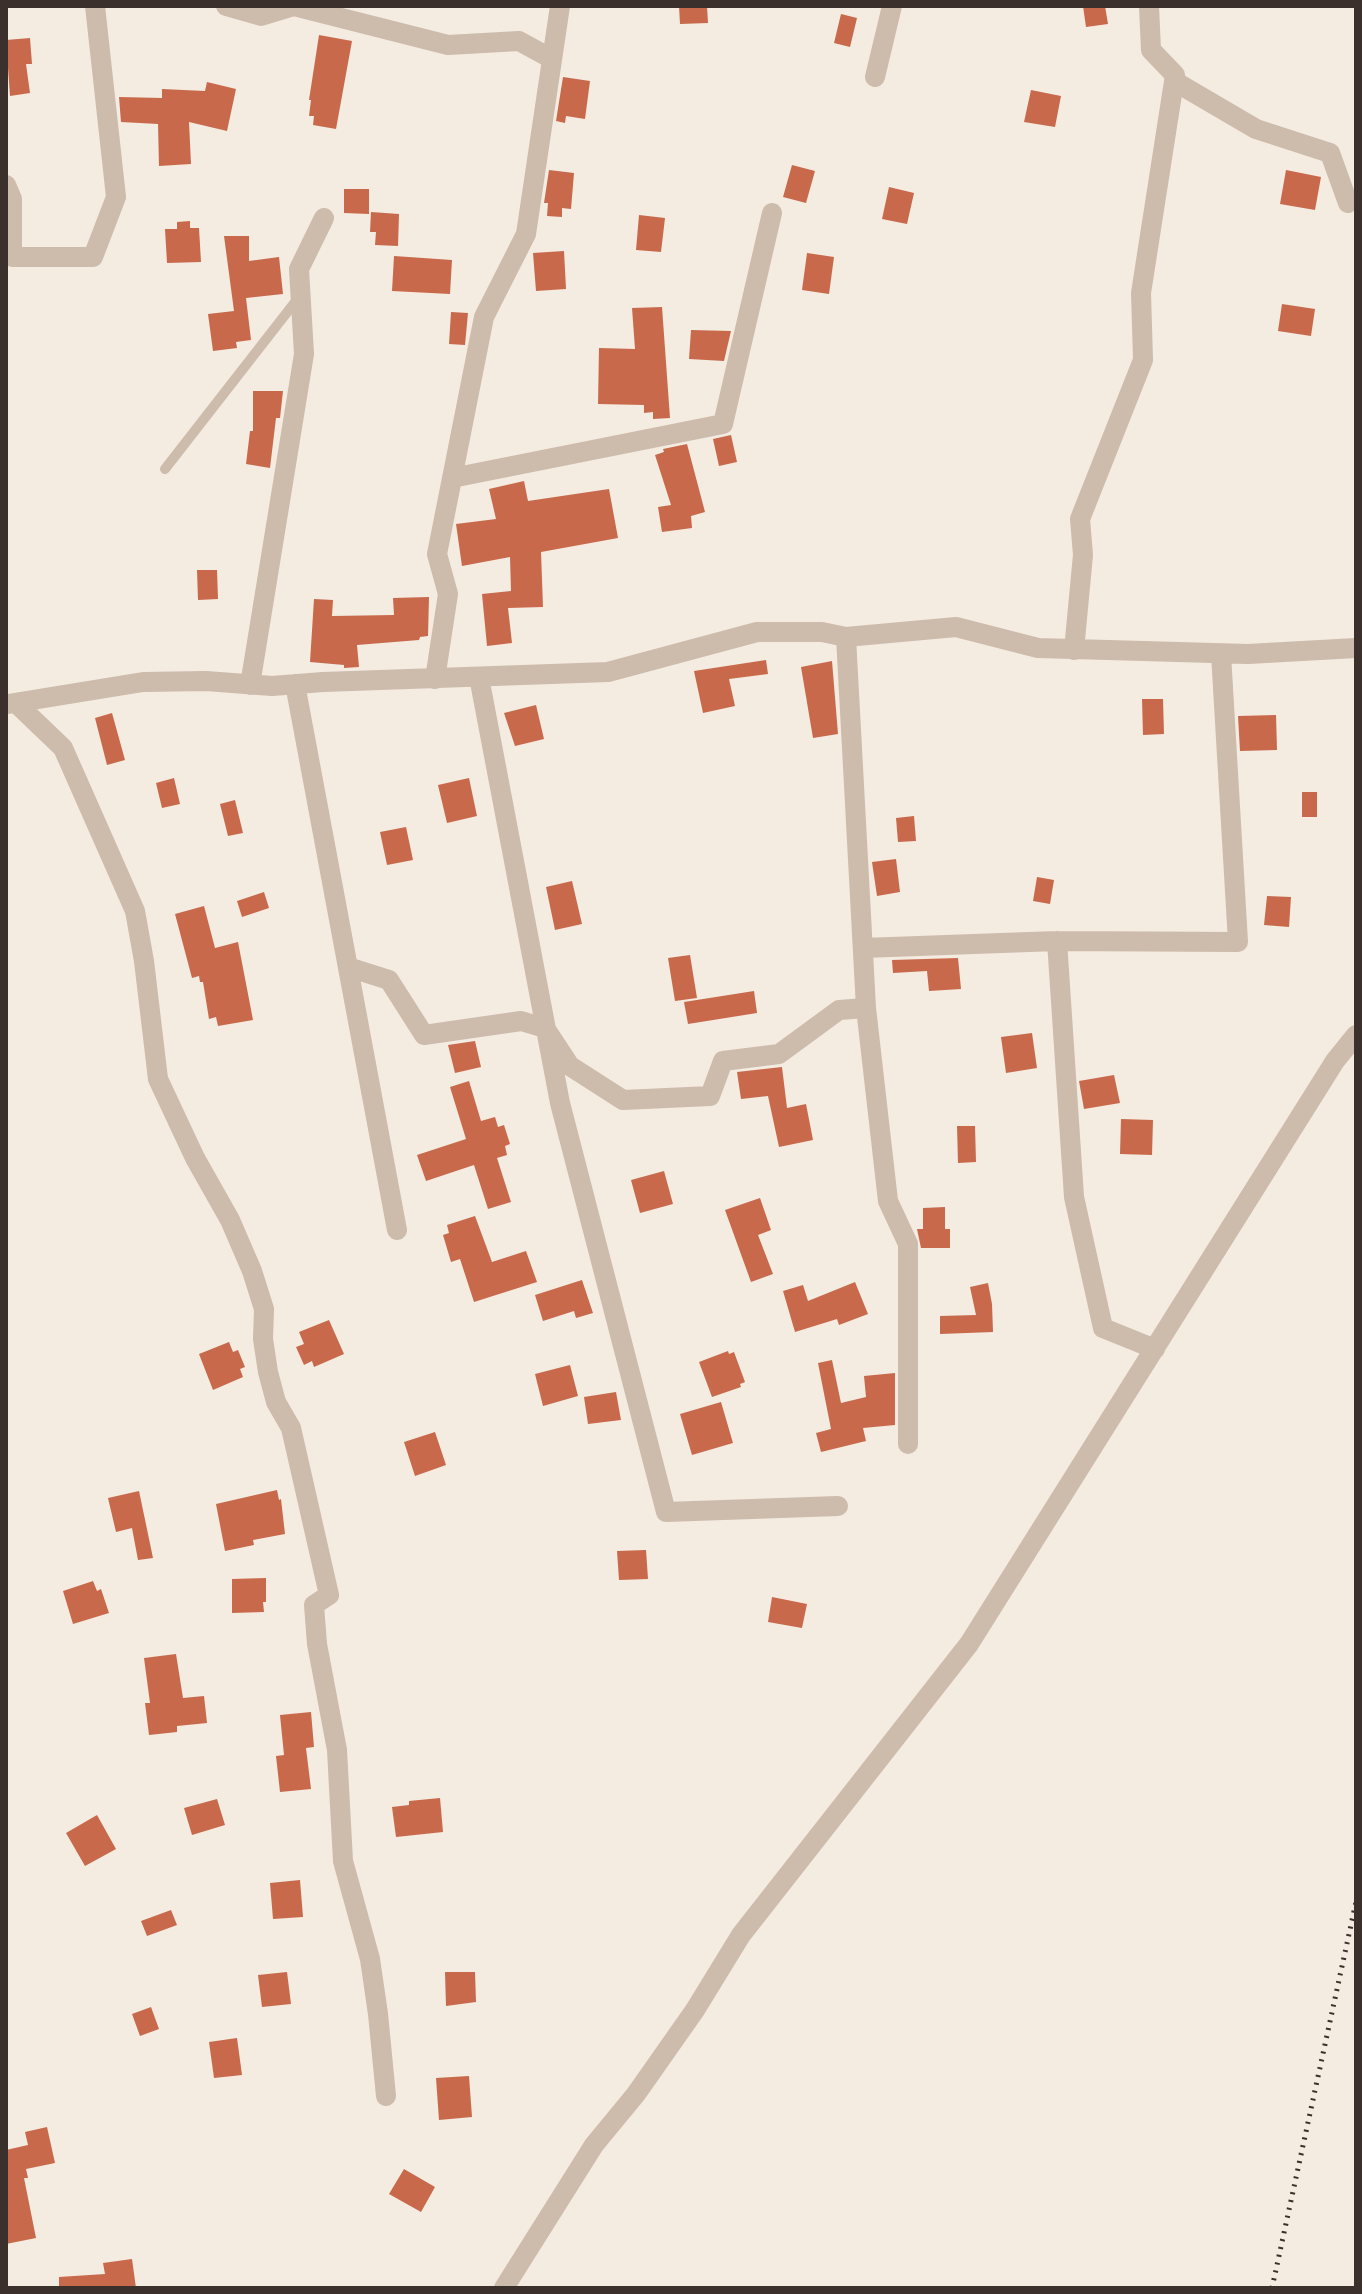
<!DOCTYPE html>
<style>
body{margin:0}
#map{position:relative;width:1362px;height:2294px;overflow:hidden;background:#f4ebe1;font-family:"Nunito Sans",sans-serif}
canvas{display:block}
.frame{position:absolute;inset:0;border:8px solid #3b302b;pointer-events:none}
</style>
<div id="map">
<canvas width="1362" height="2294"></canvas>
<div class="frame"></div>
</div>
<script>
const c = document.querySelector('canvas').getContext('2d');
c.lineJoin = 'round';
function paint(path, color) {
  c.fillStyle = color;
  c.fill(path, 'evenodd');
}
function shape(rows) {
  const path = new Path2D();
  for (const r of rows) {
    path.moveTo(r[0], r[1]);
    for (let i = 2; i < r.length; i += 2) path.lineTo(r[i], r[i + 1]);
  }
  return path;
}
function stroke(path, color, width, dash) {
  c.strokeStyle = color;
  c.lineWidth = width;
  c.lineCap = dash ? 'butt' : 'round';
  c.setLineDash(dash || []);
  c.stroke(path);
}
paint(shape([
 [679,6,707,6,708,23,680,24],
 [1083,6,1105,6,1108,24,1086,27],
 [841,14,857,18,850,47,834,43],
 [319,35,352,41,336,129,313,125,314,116,309,116,311,100,309,100],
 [30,38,32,64,26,64,30,93,10,96,6,40],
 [563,77,590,81,585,119,566,116,565,123,556,121],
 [207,82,236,89,227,131,189,122,191,164,159,166,158,124,121,122,119,97,162,98,162,89,205,91],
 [1031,90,1061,96,1055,127,1024,122],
 [792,165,815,171,806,203,783,197],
 [549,170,574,173,571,209,562,208,562,217,547,216,548,203,544,203],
 [1286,170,1321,177,1315,210,1280,204],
 [889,187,914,193,907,224,882,219],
 [344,189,369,189,369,214,344,213],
 [371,212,399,214,398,246,375,245,376,232,370,232],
 [639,215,665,218,661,252,636,250],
 [190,221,190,228,199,228,201,262,167,263,165,229,177,229,177,222],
 [224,236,249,236,249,261,279,257,283,294,246,298,251,340,236,342,237,348,213,351,208,314,234,311],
 [564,251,566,289,536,291,533,253],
 [807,253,834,257,829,294,802,290],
 [394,256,452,260,450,294,392,291],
 [1282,304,1315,309,1311,336,1278,331],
 [662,307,670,418,653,419,653,412,644,413,644,405,598,404,599,348,635,349,632,308],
 [451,312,468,313,465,345,449,344],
 [691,330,731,331,724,361,689,359],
 [253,391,283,391,280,418,276,418,270,468,246,464,250,431,253,431],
 [731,435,737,462,719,466,713,439],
 [687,444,705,512,691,516,692,528,662,532,658,507,671,505,655,455,664,452,663,449],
 [524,481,528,501,609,489,618,538,541,552,543,607,508,608,512,643,487,646,482,594,511,591,510,557,462,566,456,524,496,519,489,489],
 [197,570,217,570,218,599,198,600],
 [429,597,428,636,420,637,419,640,357,645,359,667,344,668,344,665,310,662,314,599,333,600,332,616,394,615,393,598],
 [766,660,768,674,729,679,735,706,703,713,694,671],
 [832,661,838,734,813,738,801,667],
 [1142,699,1163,699,1164,734,1143,735],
 [536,705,544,739,515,746,504,713],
 [112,713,125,760,107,765,95,718],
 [1276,715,1277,750,1240,751,1238,716],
 [174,778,180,804,162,808,156,783],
 [469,778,477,816,447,823,438,785],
 [1302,792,1317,792,1317,817,1302,817],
 [235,800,243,833,228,836,220,804],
 [914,816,916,841,898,842,896,818],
 [406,827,413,860,387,865,380,832],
 [896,859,900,892,877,896,872,862],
 [1037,877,1054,880,1050,904,1033,901],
 [572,881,582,924,555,930,546,887],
 [264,892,269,908,242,917,237,901],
 [1267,896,1291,897,1289,927,1264,925],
 [204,906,215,948,238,942,253,1020,218,1026,216,1017,209,1019,203,982,200,982,199,976,192,978,175,914],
 [690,955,697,998,675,1001,668,958],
 [958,958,961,989,929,991,927,971,893,973,892,960],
 [754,991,757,1013,688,1024,684,1002],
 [1032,1033,1037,1068,1006,1073,1001,1037],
 [475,1041,481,1067,455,1073,448,1045],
 [782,1067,787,1108,806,1104,813,1140,779,1147,768,1096,741,1099,737,1072],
 [1114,1075,1120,1103,1084,1109,1079,1081],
 [469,1081,481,1121,495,1117,498,1127,504,1125,510,1144,505,1146,507,1155,497,1158,511,1202,488,1209,474,1165,426,1181,417,1155,466,1139,450,1087],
 [1121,1119,1153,1120,1152,1155,1120,1154],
 [957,1126,975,1126,976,1162,958,1163],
 [664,1171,673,1204,640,1213,631,1180],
 [760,1198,771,1230,758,1235,773,1274,751,1282,725,1210],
 [945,1207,945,1229,950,1229,950,1248,921,1248,917,1229,923,1229,923,1208],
 [475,1216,492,1262,526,1251,537,1282,474,1302,460,1259,451,1262,443,1235,449,1233,447,1225],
 [582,1280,593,1313,576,1318,574,1311,543,1321,535,1295],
 [855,1282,868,1314,839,1325,837,1319,795,1332,783,1291,803,1285,808,1301],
 [988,1283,992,1304,993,1332,940,1334,940,1316,976,1315,970,1287],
 [329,1320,344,1354,314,1367,312,1361,304,1365,296,1347,304,1344,299,1332],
 [229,1342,233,1352,238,1350,245,1367,240,1369,243,1377,213,1390,199,1354],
 [728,1351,729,1354,734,1352,745,1382,740,1384,741,1387,712,1397,699,1362],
 [832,1360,841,1403,866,1397,864,1376,895,1373,895,1425,863,1428,866,1441,821,1452,816,1433,831,1429,818,1363],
 [570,1365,578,1396,543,1406,535,1374],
 [616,1392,621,1420,588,1424,584,1397],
 [721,1402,733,1443,692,1455,680,1414],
 [435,1432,446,1465,415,1476,404,1442],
 [277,1490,279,1500,281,1499,285,1534,253,1540,254,1545,225,1551,216,1504],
 [139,1491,153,1558,138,1560,132,1528,116,1532,108,1498],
 [646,1550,648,1579,619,1580,617,1551],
 [266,1578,266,1602,263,1602,264,1612,232,1613,232,1579],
 [93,1581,97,1591,101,1589,109,1613,73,1624,63,1591],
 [772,1597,807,1604,802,1628,768,1622],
 [176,1654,183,1698,204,1696,207,1723,177,1726,177,1732,149,1735,145,1703,150,1703,144,1658],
 [311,1712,314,1747,306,1748,311,1789,280,1792,276,1756,284,1755,280,1715],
 [440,1798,443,1832,396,1837,392,1807,409,1805,409,1801],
 [217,1799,225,1825,192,1835,184,1808],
 [97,1815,116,1849,85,1866,66,1833],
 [300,1880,303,1917,273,1919,270,1883],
 [171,1910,177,1925,147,1936,141,1921],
 [287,1972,291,2004,262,2007,258,1975],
 [445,1972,475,1972,476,2002,446,2006],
 [151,2007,159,2029,140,2036,132,2014],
 [237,2038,242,2075,214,2078,209,2042],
 [469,2076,472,2117,439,2120,436,2078],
 [47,2127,55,2163,26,2169,28,2178,24,2178,36,2238,6,2244,6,2150,28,2145,25,2132],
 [404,2169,435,2187,421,2212,389,2194],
 [132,2259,136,2288,59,2288,59,2277,105,2274,103,2263]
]), '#c8694b');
stroke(shape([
 [165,469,299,297]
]), '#cdbbac', 10);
stroke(shape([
 [226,6,261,16,294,6,448,45,519,41,552,59],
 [875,77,892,6],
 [1174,81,1256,129,1330,153,1348,203],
 [6,185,12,199,12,257,93,257,116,197,95,6],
 [452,478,723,424,772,213],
 [846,637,866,1008,888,1201,908,1244,908,1444],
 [1074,650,1083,555,1080,519,1143,360,1141,293,1175,75,1151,50,1149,6],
 [479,677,560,1103,666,1512,838,1506],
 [435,679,448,594,437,554,484,317,526,234,560,6],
 [295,684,397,1230],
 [250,685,304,354,299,269,324,218],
 [16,703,63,748,135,911,144,961,158,1079,195,1158,230,1220,252,1271,264,1309,263,1339,268,1372,276,1402,291,1428,329,1595,314,1605,317,1644,337,1750,343,1861,370,1959,378,2014,386,2096],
 [8,704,143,682,206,681,272,686,323,682,608,672,757,632,822,632,846,637,956,627,1038,648,1248,654,1356,648],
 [1057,941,1074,1197,1103,1328,1155,1349],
 [863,948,1057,941,1238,942,1221,654],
 [348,967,389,980,424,1035,521,1021,545,1028,570,1066,623,1100,710,1096,723,1061,779,1054,839,1010,866,1008],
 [504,2288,594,2145,636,2094,695,2010,741,1935,969,1644,1335,1061,1356,1035]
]), '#cdbbac', 20);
stroke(shape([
 [1272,2288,1356,1902]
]), '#3b302b', 5, [2, 6]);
</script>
